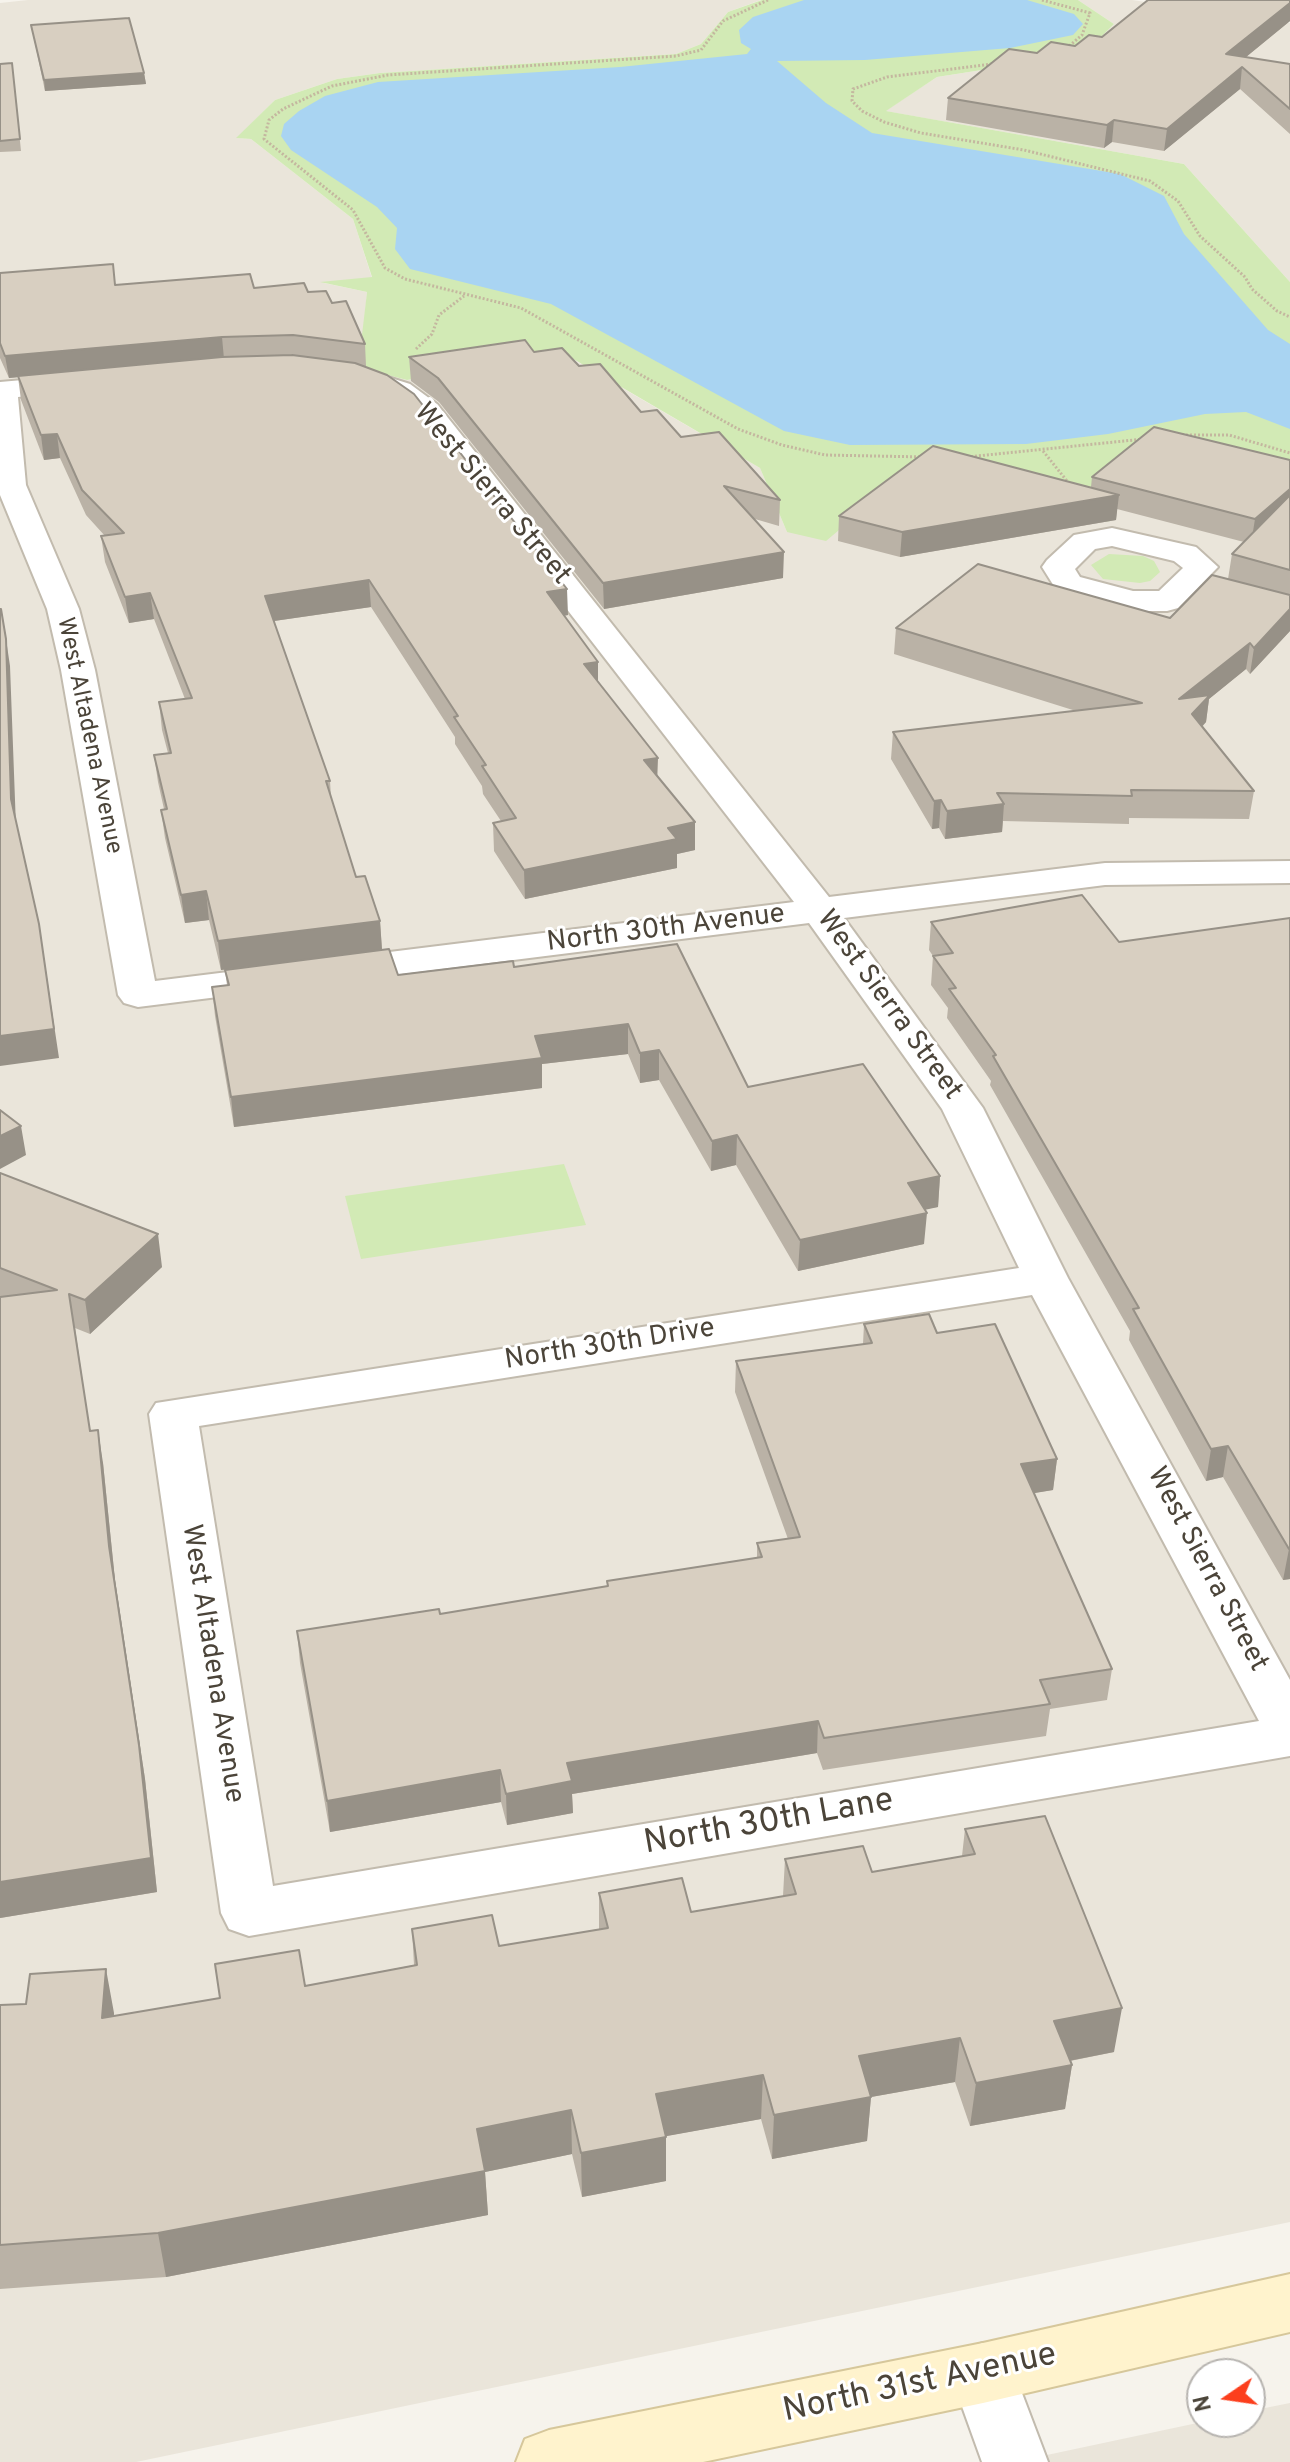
<!DOCTYPE html>
<style>
body{margin:0}
#map{position:relative;width:1290px;height:2462px;overflow:hidden;background:#f6f3ec;font-family:Overpass,sans-serif}
canvas{display:block}
.north{position:absolute;left:1186px;top:2358px;width:80px;height:80px;box-sizing:border-box;background:#fff;border:2px solid #b7b4b0;border-radius:50%;rotate:257deg;font-size:22px;font-weight:700;line-height:32px;text-align:center;color:#4b4439}
.north::after{content:'';display:block;margin:auto;width:28px;height:36px;background:#fc3f1d;clip-path:polygon(50% 0,100% 100%,50% 72%,0 100%)}
</style>
<div id="map">
<canvas width="1290" height="2462"></canvas>
<div class="north">N</div>
</div>
<script>
const c = document.querySelector('canvas').getContext('2d');
c.lineJoin = 'round';
function paint(path, color) {
  c.fillStyle = color;
  c.fill(path, 'evenodd');
}
function shape(rows) {
  const path = new Path2D();
  for (const r of rows) {
    path.moveTo(r[0], r[1]);
    for (let i = 2; i < r.length; i += 2) path.lineTo(r[i], r[i + 1]);
  }
  return path;
}
function stroke(path, color, width, dash) {
  c.strokeStyle = color;
  c.lineWidth = width;
  c.lineCap = dash ? 'butt' : 'round';
  c.setLineDash(dash || []);
  c.stroke(path);
}
function label(font, color, halo, rows, align = 'center') {
  c.font = font + ' Overpass,sans-serif';
  c.lineWidth = 6;
  c.setLineDash([]);
  c.textBaseline = 'middle';
  c.strokeStyle = halo;
  c.fillStyle = color;
  for (const [text, x, y, turn = 0] of rows) {
    c.save();
    c.translate(x, y);
    c.rotate((+turn || 0) * Math.PI / 180);
    c.textAlign = isNaN(turn) ? turn : align;
    if (halo) c.strokeText(text, 0, 0);
    c.fillText(text, 0, 0);
    c.restore();
  }
}
paint(shape([
 [28,0,761,0,728,12,701,44,676,54,380,73,337,79,275,100,237,138,251,139,353,219,372,278,324,283,367,292,363,335,337,362,407,380,562,353,760,468,787,532,909,471,1093,499,1290,480,1290,2222,136,2462,0,2462,0,3],
 [1078,0,1132,0,1290,23,1290,282,1184,164,885,111,937,77,1084,54,1114,24],
 [1290,2403,1290,2462,1014,2462,1202,2422,1250,2422,1250,2411]
]), '#eae5da');
paint(shape([
 [762,0,1078,0,1114,24,1084,54,937,77,886,111,1184,164,1290,282,1290,480,1093,499,1111,521,1077,524,909,471,826,541,787,532,760,468,563,353,407,380,337,362,362,335,367,292,320,282,372,277,353,219,251,139,236,138,275,100,337,79,380,73,676,54,701,44,728,12],
 [1109,554,1143,556,1154,561,1160,572,1150,581,1140,583,1103,579,1091,565],
 [564,1164,586,1225,361,1259,345,1196]
]), '#d2eab5');
paint(shape([
 [804,0,1027,0,1074,14,1083,24,1073,35,1010,48,865,60,777,61,826,103,872,133,1120,174,1164,196,1184,234,1268,330,1290,344,1290,429,1246,412,1205,414,1108,434,1026,444,850,445,784,431,551,304,410,269,395,249,397,228,377,207,291,150,281,136,284,124,299,111,325,96,378,82,620,67,747,54,751,49,741,43,739,30,753,17]
]), '#a9d4f2');
const street = shape([
 [375,373,410,384,437,404,829,897,1105,863,1290,861,1290,883,1105,885,844,918,983,1108,1068,1278,1290,1680,1290,1756,249,1936,229,1929,221,1913,149,1414,156,1403,1019,1268,942,1109,809,923,138,1007,124,1003,118,995,61,670,47,609,0,495,0,382,80,375,90,377,94,383,90,389,80,391,18,397,26,485,79,609,95,670,155,981,794,902,417,416,390,396,365,387,361,381,365,375,375,373],
 [1032,1295,1259,1721,273,1886,199,1426,1032,1295],
 [1112,528,1196,547,1218,567,1178,608,1167,611,1132,611,1057,591,1042,567,1047,560,1074,535,1112,528],
 [1112,546,1174,561,1183,568,1159,591,1133,591,1080,577,1075,569,1095,549,1112,546],
 [983,2343,1006,2351,1048,2462,982,2462,950,2373,960,2351,983,2343]
]);
const secondary = shape([
 [1290,2274,1290,2332,983,2403,703,2462,516,2462,525,2439,549,2430,983,2343,1290,2274]
]);
stroke(street, '#c2bbae', 4);
stroke(secondary, '#d6c79b', 4);
stroke(shape([
 [768,0,723,21,701,50,676,56,388,75,332,86,283,109,269,120,264,139,353,210,385,268,405,279,521,308,738,429,782,445,825,455,925,457],
 [1042,0,1090,13,1082,35,1068,47],
 [992,64,887,77,853,89,852,101,862,111,884,122,921,133,1024,150,1150,181,1178,201,1200,236,1245,277,1252,289,1277,311,1290,317],
 [416,349,432,334,439,315,464,296],
 [1178,435,1229,435,1290,453],
 [1043,451,1071,486],
 [967,457,1144,439]
]), '#c4b79f', 3, [2, 2]);
paint(street, '#fff');
paint(secondary, '#fff3cd');
paint(shape([
 [1290,0,1290,21,1246,57,1290,64,1290,134,1240,89,1164,151,1112,142,1104,148,946,120,948,98,1037,53,1075,46,1102,37],
 [31,25,144,73,146,84,45,91],
 [12,63,21,151,0,152,0,64],
 [0,273,115,285,254,288,308,292,332,303,365,344,366,366,362,366,568,615,564,616,598,662,598,681,657,776,695,850,677,854,677,868,525,899,494,851,493,823,501,821,483,794,482,786,455,744,455,737,371,607,274,621,330,781,331,797,356,877,380,921,382,950,221,970,209,920,185,923,165,838,161,810,164,809,158,782,154,755,168,753,162,730,159,702,185,699,154,619,129,623,105,562,101,536,105,536,86,515,60,458,44,460,21,400,18,377,9,378,0,358],
 [534,352,579,366,641,412,780,500,779,526,755,519,783,578,604,609,439,402,411,381,409,357],
 [1290,460,1290,631,1250,674,1246,669,1209,699,1206,722,1202,727,1254,791,1249,819,1129,818,1129,824,1003,821,1002,832,945,839,939,828,932,829,891,759,893,732,1076,711,894,654,896,628,1170,618,1228,579,1232,554,1244,542,1117,509,1116,520,900,557,838,541,839,516,1091,487,1092,477],
 [1290,918,1290,1579,1283,1580,1223,1477,1206,1481,1129,1340,1130,1331,990,1085,991,1081,947,1018,948,1008,931,985,933,956,929,950,931,922,1119,942],
 [514,967,748,1087,940,1176,938,1207,924,1209,924,1244,798,1271,736,1165,711,1171,659,1080,640,1083,628,1054,542,1064,542,1088,234,1127,215,1016,212,987,227,985,225,970,398,975],
 [0,1173,162,1267,90,1334,75,1328,90,1431,103,1463,115,1580,145,1779,157,1892,0,1918],
 [864,1324,937,1333,1057,1459,1053,1490,1033,1493,1112,1669,1107,1700,1050,1709,1046,1736,823,1770,817,1753,572,1794,573,1813,507,1825,501,1802,330,1832,300,1663,297,1631,440,1614,607,1587,607,1581,757,1558,757,1543,788,1539,735,1392,736,1361,863,1344],
 [965,1829,1114,2052,1070,2061,1072,2065,1065,2109,970,2126,955,2082,871,2097,867,2141,772,2159,761,2119,666,2136,666,2181,582,2197,572,2154,485,2172,488,2215,166,2277,0,2289,0,2005,114,2013,114,2016,305,1986,414,1965,412,1929,499,1946,599,1929,599,1893,691,1912,783,1896,785,1859,872,1872,962,1856]
]), '#bab2a6');
paint(shape([
 [1290,3,1290,21,1224,75,1226,54],
 [1242,67,1240,89,1164,151,1167,129],
 [144,73,146,84,45,91,44,80],
 [1114,120,1112,142,1104,148,1107,125],
 [222,337,224,359,9,378,5,356],
 [57,434,60,458,44,460,41,435],
 [1290,489,1290,511,1251,544,1255,519],
 [1119,495,1116,520,900,557,902,532],
 [784,552,783,578,604,609,603,583],
 [369,580,371,607,267,622,265,596],
 [567,589,568,615,547,618,547,592],
 [150,593,154,619,129,623,125,597],
 [1290,609,1290,631,1250,674,1254,648],
 [6,639,10,666,16,827,11,799],
 [1250,643,1246,669,1209,699,1206,722,1188,741,1179,699],
 [598,662,598,688,584,664],
 [658,758,657,785,644,760],
 [941,800,939,828,932,829,934,801],
 [1004,804,1002,832,945,839,947,811],
 [695,822,695,850,677,854,677,868,525,899,524,870,668,828],
 [206,891,209,920,185,923,181,895],
 [380,921,382,950,221,970,218,941],
 [39,924,59,1058,0,1066,0,1036],
 [628,1024,628,1054,542,1064,542,1088,234,1127,231,1097,535,1036],
 [659,1050,659,1080,640,1083,640,1053],
 [21,1126,26,1155,0,1169,0,1136],
 [737,1135,736,1165,711,1171,712,1141],
 [940,1176,938,1207,906,1214,908,1183],
 [927,1213,924,1244,798,1271,800,1240],
 [158,1234,162,1267,90,1334,85,1300],
 [98,1430,103,1463,115,1580,145,1779,157,1892,0,1918,0,1882,109,1546],
 [1228,1446,1223,1477,1206,1481,1211,1449],
 [1057,1459,1053,1490,1017,1496,1021,1464],
 [1289,1549,1290,1549,1290,1579,1283,1580],
 [818,1721,817,1753,572,1794,573,1813,507,1825,506,1794,567,1763],
 [500,1770,501,1802,330,1832,327,1801],
 [106,1969,114,2013,110,2062,102,2018],
 [1122,2008,1114,2052,1048,2065,1054,2021],
 [960,2038,955,2082,871,2097,867,2141,772,2159,774,2115,859,2056],
 [1072,2065,1065,2109,970,2126,976,2083],
 [763,2075,761,2119,656,2138,656,2094],
 [571,2110,572,2154,485,2172,488,2215,166,2277,158,2233,477,2129],
 [666,2137,666,2181,582,2197,581,2153]
]), '#979187');
const building = shape([
 [1148,0,1290,0,1290,3,1226,54,1290,64,1290,109,1242,67,1167,129,1114,120,1107,125,948,98,1009,49,1037,53,1051,42,1075,46,1089,35,1102,37,1148,0],
 [129,18,144,73,44,80,31,25,129,18],
 [12,63,20,139,0,141,0,64,12,63],
 [113,264,115,285,250,274,254,288,304,283,308,292,326,291,332,303,346,301,365,344,293,335,222,337,5,356,0,343,0,273,113,264],
 [525,340,534,352,562,348,579,366,600,364,641,412,657,410,681,437,719,432,780,500,724,486,784,552,603,583,438,378,409,357,525,340],
 [292,355,355,363,387,375,414,394,567,589,547,592,598,662,584,664,658,758,644,760,695,822,668,828,677,839,524,870,493,823,516,818,482,766,486,765,454,717,458,716,369,580,265,596,330,781,326,781,356,877,365,876,380,921,218,941,206,891,181,895,161,810,167,809,154,755,171,753,159,702,192,698,150,593,125,597,101,536,124,533,82,490,57,434,41,435,18,376,222,357,292,355],
 [1154,427,1290,460,1290,489,1255,519,1092,477,1154,427],
 [933,446,1119,495,902,532,839,516,933,446],
 [1290,495,1290,570,1232,554,1290,495],
 [978,564,1170,618,1212,575,1290,595,1290,609,1254,648,1250,643,1179,699,1210,695,1192,714,1254,791,1131,790,1132,796,997,793,1004,804,947,811,941,800,934,801,893,732,1142,703,896,628,978,564],
 [0,609,1,609,6,639,11,799,39,924,54,1029,0,1036,0,609],
 [1082,895,1119,942,1290,918,1290,1549,1289,1549,1228,1446,1211,1449,1133,1309,1139,1308,993,1056,996,1055,949,989,956,988,933,956,953,953,931,922,1082,895],
 [677,944,748,1087,863,1064,940,1176,908,1183,927,1213,800,1240,737,1135,712,1141,659,1050,640,1053,628,1024,535,1036,542,1058,231,1097,212,987,229,985,225,970,389,949,398,975,513,961,514,967,677,944],
 [0,1110,21,1126,0,1136,0,1110],
 [0,1173,158,1234,85,1300,69,1294,90,1431,98,1430,109,1546,139,1745,151,1858,0,1882,0,1297,57,1290,0,1268,0,1173],
 [929,1314,937,1333,995,1324,1057,1459,1021,1464,1112,1669,1040,1680,1050,1704,824,1738,818,1721,567,1763,572,1781,506,1794,500,1770,327,1801,297,1631,439,1609,440,1614,608,1586,607,1581,762,1557,757,1543,800,1537,736,1361,872,1343,864,1324,929,1314],
 [1045,1816,1122,2008,1054,2021,1072,2065,976,2083,960,2038,859,2056,871,2097,774,2115,763,2075,656,2094,666,2137,581,2153,571,2110,477,2129,485,2171,158,2233,0,2245,0,2005,26,2004,30,1974,106,1969,102,2018,220,1998,215,1964,299,1950,305,1986,417,1965,412,1929,492,1915,499,1946,608,1928,599,1893,682,1878,691,1912,796,1894,785,1859,863,1846,872,1872,975,1854,965,1829,1045,1816]
]);
paint(building, '#d8cfc1');
stroke(building, '#979187', 2);
label('24px', '#4b4439', '#fff', [
 ["West Altadena Avenue",88,736,78]
]);
label('28px', '#4b4439', '#fff', [
 ["West Sierra Street",491,495,50],
 ["North 30th Avenue",666,930,-7],
 ["West Sierra Street",888,1006,54],
 ["North 30th Drive",610,1346,-9],
 ["West Sierra Street",1206,1570,62],
 ["West Altadena Avenue",211,1664,81]
]);
label('34px', '#4b4439', '#fff', [
 ["North 30th Lane",769,1824,-10],
 ["North 31st Avenue",920,2385,-12]
]);
</script>
